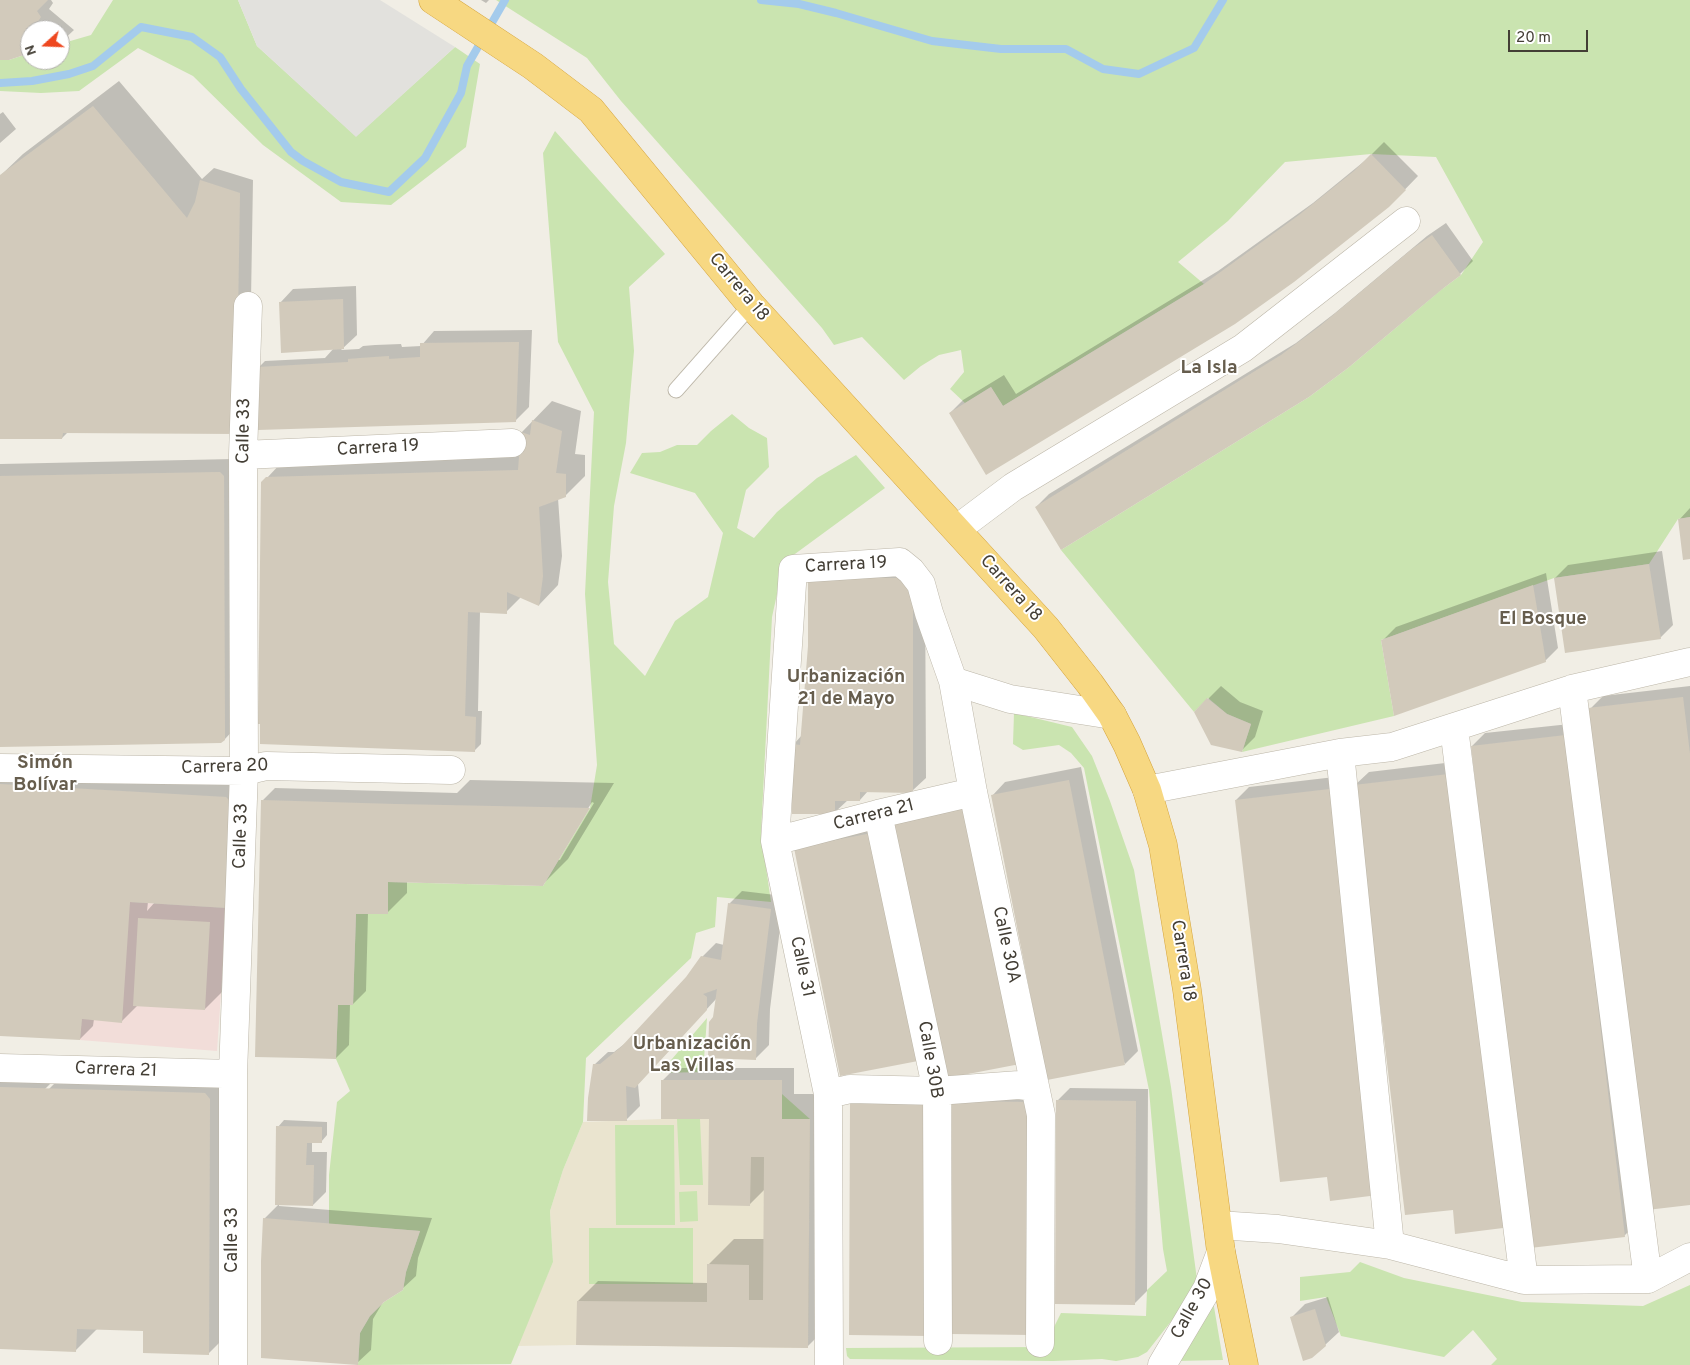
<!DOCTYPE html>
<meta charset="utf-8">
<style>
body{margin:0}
#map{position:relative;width:1690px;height:1365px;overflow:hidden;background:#f1eee5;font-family:Overpass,sans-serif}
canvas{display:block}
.north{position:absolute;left:20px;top:20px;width:50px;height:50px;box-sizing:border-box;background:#fff;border:1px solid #b4b2ae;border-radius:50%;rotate:250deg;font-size:14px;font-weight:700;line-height:20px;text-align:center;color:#433e35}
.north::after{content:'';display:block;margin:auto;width:18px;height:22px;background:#ee471f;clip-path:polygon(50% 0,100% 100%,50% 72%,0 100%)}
.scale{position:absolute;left:1508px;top:30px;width:80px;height:22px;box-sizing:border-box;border:2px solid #433e35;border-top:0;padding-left:6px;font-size:15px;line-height:18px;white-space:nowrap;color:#433e35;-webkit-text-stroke:4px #fff;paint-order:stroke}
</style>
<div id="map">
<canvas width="1690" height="1365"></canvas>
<div class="north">N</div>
<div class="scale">20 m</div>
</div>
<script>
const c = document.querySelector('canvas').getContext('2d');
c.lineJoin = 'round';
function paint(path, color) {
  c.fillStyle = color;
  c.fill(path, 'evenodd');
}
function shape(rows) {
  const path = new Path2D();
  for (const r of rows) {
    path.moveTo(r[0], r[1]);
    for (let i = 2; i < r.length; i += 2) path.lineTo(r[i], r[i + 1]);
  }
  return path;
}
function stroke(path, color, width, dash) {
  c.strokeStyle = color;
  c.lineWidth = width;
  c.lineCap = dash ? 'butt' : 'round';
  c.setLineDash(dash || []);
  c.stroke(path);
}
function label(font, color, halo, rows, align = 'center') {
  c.font = font + ' Overpass,sans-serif';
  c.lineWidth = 4;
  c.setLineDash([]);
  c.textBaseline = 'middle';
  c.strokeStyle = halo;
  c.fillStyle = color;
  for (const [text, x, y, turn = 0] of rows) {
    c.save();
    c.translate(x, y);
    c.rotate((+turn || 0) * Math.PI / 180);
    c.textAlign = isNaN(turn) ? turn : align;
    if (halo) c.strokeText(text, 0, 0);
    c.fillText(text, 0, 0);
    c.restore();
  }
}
paint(shape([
 [661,1119,810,1119,808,1348,576,1345,517,1346,553,1262,550,1211,563,1170,583,1122]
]), '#eae4cf');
paint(shape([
 [130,902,227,908,217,1051,80,1040,90,903,130,905]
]), '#f2ddd9');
paint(shape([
 [113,0,238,0,257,46,356,136,455,47,480,64,466,147,391,205,341,202,263,145,193,76,138,48,79,91,41,93,0,91,0,60,9,60,30,53,30,60,60,60,60,44,91,35],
 [496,0,1690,0,1690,517,1678,519,1649,564,1554,578,1381,640,1394,716,1242,752,1251,724,1227,714,1208,698,1194,712,1061,550,1309,397,1348,368,1441,290,1461,275,1483,242,1436,157,1371,154,1285,162,1228,221,1178,262,1204,284,1003,406,991,387,965,403,950,389,964,372,961,350,939,355,921,366,904,380,862,337,834,345,822,328,621,101,587,58],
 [555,131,665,254,629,287,634,351,626,443,614,506,608,582,614,644,645,676,675,621,708,597,723,533,695,493,630,473,642,453,660,452,677,445,697,445,711,431,732,414,749,428,767,438,769,467,746,490,737,528,754,538,777,512,817,478,856,455,885,488,784,562,772,617,761,833,771,902,717,897,715,927,696,933,691,958,586,1058,583,1122,563,1170,550,1211,553,1262,511,1364,358,1365,360,1333,370,1316,384,1302,403,1290,406,1272,420,1231,329,1224,329,1175,337,1102,350,1091,336,1059,338,1005,353,1005,356,914,387,914,388,882,543,886,590,808,597,765,585,594,594,412,558,342,543,153],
 [1014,713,1072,727,1092,756,1110,801,1134,870,1171,1087,1198,1287,1187,1303,1176,1315,1147,1352,1138,1357,1116,1361,1102,1359,1053,1361,850,1359,847,1356,846,1348,1044,1347,1061,1313,1146,1316,1147,1290,1167,1271,1163,1249,1149,1090,1084,768,1071,753,1059,745,1023,750,1013,744],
 [707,1018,703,1072,660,1073],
 [782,1094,810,1119,782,1119],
 [677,1119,700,1119,703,1185,680,1185],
 [615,1125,674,1125,675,1225,616,1225],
 [697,1191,698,1221,680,1222,679,1192],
 [589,1228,693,1228,693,1284,589,1284],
 [1360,1262,1404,1278,1522,1302,1643,1306,1690,1285,1690,1365,1491,1365,1497,1359,1473,1330,1444,1357,1341,1336,1326,1297,1300,1301,1300,1277,1350,1272],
 [1212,1295,1223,1360,1174,1361]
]), '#cae4b0');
paint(shape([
 [238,0,380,0,455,47,356,137,257,46]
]), '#e2e1dd');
paint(shape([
 [0,0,51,0,53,3,49,9,74,30,60,43,60,30,30,30,30,52,0,59],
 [481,0,489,0,486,3],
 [119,81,202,179,214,168,253,180,249,419,68,432,62,438,0,437,0,176,23,154],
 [3,112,16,129,0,143,0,114],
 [1384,142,1418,176,1389,206,986,473,950,413,963,400,1004,375,1016,394,1218,271,1313,203,1367,159],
 [1446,223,1473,261,1460,274,1348,367,1036,507,1049,494,1296,343,1335,313,1427,236],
 [356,286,357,335,341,350,359,349,363,346,375,345,401,344,402,347,421,346,434,331,532,330,529,407,516,420,259,367,265,361,325,358,334,348,280,303,293,289],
 [552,401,581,411,575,454,585,455,585,476,565,496,558,498,562,556,558,585,539,605,521,597,506,612,480,612,478,711,482,711,481,744,475,750,267,478,280,464,521,451,522,432],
 [233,459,238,725,225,739,0,746,0,464],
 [1690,508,1690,558,1679,520],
 [1662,551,1673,625,1660,638,1555,578,1568,565],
 [822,565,925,566,926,778,912,791,868,791,860,800,848,800,834,813,794,744,802,735],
 [1546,573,1558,648,1545,661,1383,640,1396,627],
 [1221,686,1240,702,1263,711,1255,737,1242,750,1195,712],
 [1690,686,1690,1204,1590,709,1603,696],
 [1579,723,1637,1223,1624,1236,1472,746,1485,733],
 [1462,761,1515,1214,1502,1227,1454,1208,1355,785,1369,772],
 [1081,767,1138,1051,1125,1064,992,796,1005,782],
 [0,772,240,785,225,989,205,1009,138,1005,122,1021,94,1019,93,1026,80,1039,0,1034],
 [148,902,155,902,147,911],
 [1343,776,1328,1175,1236,800,1249,787],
 [470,780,614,783,568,859,542,885,407,881,407,893,387,913,368,913,366,991,353,1004,350,1004,349,1045,336,1058,262,801,275,788,457,793],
 [592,802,594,803,560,860,557,860],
 [885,821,930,1047,796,849],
 [742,891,784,896,770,1009,769,1045,756,1058,714,1017,717,998,638,1084,640,1106,627,1119,594,1065,608,1052,614,1052,632,1038,687,978,702,957,716,943,724,945,729,904],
 [675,1068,794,1068,794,1094,836,1094,833,1321,807,1347,578,1301,598,1281,708,1283,708,1265,734,1239,764,1239,765,1189,750,1204,711,1118,662,1081],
 [65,1069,42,1092,44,1094,67,1071,223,1085,221,1341,208,1354,144,1329,98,1328,76,1350,0,1348,0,1074],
 [1070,1088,1148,1089,1147,1291,1134,1304,1057,1101],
 [1044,1090,952,1333,953,1102],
 [284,1120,327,1122,327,1135,321,1142,312,1141,312,1152,327,1152,326,1192,313,1205,278,1127],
 [279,1204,279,1206,432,1218,418,1258,416,1276,402,1289,383,1302,373,1319,371,1350,357,1363,264,1219],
 [1328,1297,1339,1332,1325,1345,1292,1317,1305,1304]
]), '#0003');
stroke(shape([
 [761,0,799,4,836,13,932,41,1001,49,1066,49,1103,69,1139,74,1194,48,1223,0],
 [0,83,32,81,69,74,93,66,141,27,192,37,220,57,241,89,291,152,303,161,341,182,389,192,425,158,461,93,467,66,505,0]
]), '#a4cbec', 8);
paint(shape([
 [0,0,48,0,37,11,41,17,37,23,46,30,30,30,30,53,9,60,0,60],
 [93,106,187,218,195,202,200,180,240,193,236,434,63,433,62,439,0,439,0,175],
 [1371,154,1406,190,1389,207,1294,282,1235,324,986,475,949,413,991,387,1003,406,1204,284,1299,215,1354,171],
 [1432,235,1461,275,1441,290,1348,368,1309,397,1061,550,1035,507,1281,355,1320,326,1412,249],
 [343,299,344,349,281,353,279,302],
 [519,342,516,422,258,430,258,367,348,362,348,359,361,358,389,356,389,359,420,357,420,343],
 [532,420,562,431,556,473,566,474,566,497,539,507,543,576,539,606,507,592,507,614,468,612,465,716,476,717,475,752,260,744,260,724,258,724,261,482,266,477,518,470,521,432,530,435],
 [220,472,224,476,225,740,221,743,0,747,0,476],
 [1690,517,1690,559,1683,560,1678,519],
 [1649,564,1661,639,1565,653,1554,578],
 [808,578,913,578,913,793,860,792,860,801,835,801,835,814,792,814,792,744,800,745,808,646],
 [1533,585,1546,662,1394,716,1381,640],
 [1683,697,1690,754,1690,1205,1647,1210,1588,708],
 [1207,698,1227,714,1251,724,1242,752,1211,745,1194,712],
 [1566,735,1625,1237,1530,1248,1471,746],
 [1449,774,1503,1228,1455,1234,1453,1210,1405,1215,1354,785],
 [1069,780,1125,1065,1047,1080,991,795],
 [0,784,226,797,232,803,227,908,130,902,122,1023,82,1019,80,1040,0,1036],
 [1330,789,1378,1195,1330,1201,1327,1177,1280,1182,1235,800],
 [261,800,394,804,590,808,543,886,388,882,388,914,356,914,353,1005,338,1005,336,1059,302,1058,255,1057],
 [969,807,1020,1064,942,1079,891,822],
 [872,833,918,1061,840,1076,794,848],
 [728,903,771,909,757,1023,756,1060,708,1058,709,1022,713,1017,717,989,703,994,707,997,707,1010,635,1088,626,1086,627,1121,587,1121,588,1098,593,1064,600,1064,621,1047,686,977,701,956,721,960],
 [138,918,210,922,205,1010,133,1006],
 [661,1080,782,1080,782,1119,810,1119,808,1348,576,1345,577,1301,707,1302,707,1264,749,1265,749,1300,763,1300,764,1157,751,1157,750,1206,708,1205,709,1119,661,1119],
 [0,1087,205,1093,210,1099,209,1355,143,1353,143,1331,77,1329,76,1352,0,1349],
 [1056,1100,1136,1101,1135,1305,1055,1304],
 [952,1101,1032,1102,1031,1335,951,1334],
 [850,1103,930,1103,929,1336,849,1335],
 [276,1126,322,1127,322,1143,307,1143,306,1165,314,1165,313,1206,275,1205],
 [263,1218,420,1231,406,1272,403,1290,384,1302,370,1316,360,1333,358,1365,261,1358,261,1261],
 [1315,1309,1326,1346,1312,1358,1303,1361,1290,1317]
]), '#d2cabb');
const service = shape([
 [676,390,751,305]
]);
const minor = shape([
 [243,455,512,443],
 [957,529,1013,487,1243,348,1406,221],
 [953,681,1010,699,1112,715],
 [1572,689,1648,1279],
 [1454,728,1524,1280],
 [1340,753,1390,1245],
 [0,768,244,771,266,766,451,770],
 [1147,790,1340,753,1392,747,1572,689,1690,662],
 [878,814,937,1091,938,1341],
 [775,841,878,814,973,792],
 [0,1068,233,1074],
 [828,1094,850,1089,937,1091,1019,1085,1035,1087],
 [1218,1225,1278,1229,1390,1245,1524,1280,1648,1279,1690,1257],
 [233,1365,233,1074,244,771,243,455,248,306],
 [829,1365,828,1094,775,841,793,569,900,562,911,571,921,584,929,613,953,681,973,792,1041,1115,1040,1343],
 [1162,1365,1207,1289,1221,1252]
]);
const trunk = shape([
 [433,0,533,66,591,110,751,305,1046,628,1090,684,1112,715,1127,744,1147,790,1163,845,1187,990,1221,1252,1244,1365]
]);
stroke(service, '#bcb6a8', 17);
stroke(minor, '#bcb6a8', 29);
stroke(trunk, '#d4a33c', 29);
stroke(service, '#fff', 15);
stroke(minor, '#fff', 28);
stroke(trunk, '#f7d882', 28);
label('18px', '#433e35', '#fff', [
 ["Carrera 18",738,288,50],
 ["Calle 33",245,431,-89],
 ["Carrera 19",378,449,-3],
 ["Carrera 19",846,566,-3],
 ["Carrera 18",1010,589,48],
 ["Carrera 20",225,768,-2],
 ["Carrera 21",874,816,-14],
 ["Calle 33",242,836,-88],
 ["Calle 30A",1005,945,78],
 ["Carrera 18",1182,961,81],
 ["Calle 31",801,967,78],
 ["Calle 30B",929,1060,80],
 ["Carrera 21",116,1071,2],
 ["Calle 33",233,1240,-90],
 ["Calle 30",1193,1309,-61]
]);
label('bold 19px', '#665d4d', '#fff', [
 ["La Isla",1209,369],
 ["El Bosque",1543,620],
 ["Urbanización",846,678],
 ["21 de Mayo",846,700],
 ["Simón",45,764],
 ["Bolívar",45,786],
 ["Urbanización",692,1045],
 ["Las Villas",692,1067]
]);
</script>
